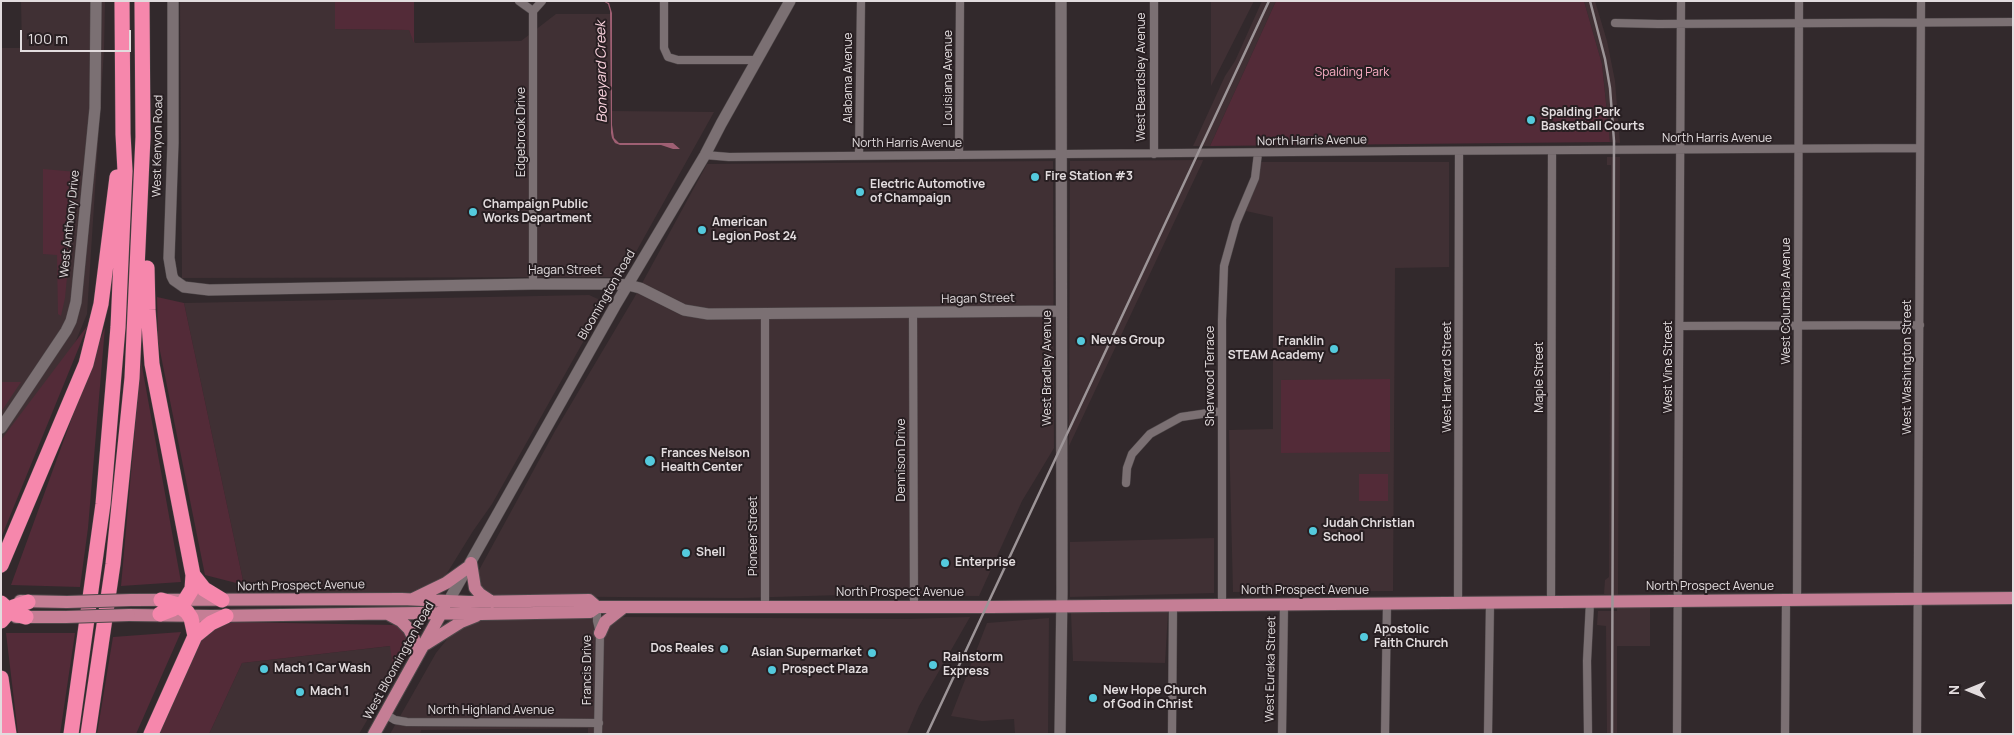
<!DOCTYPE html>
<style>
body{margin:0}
#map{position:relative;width:2014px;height:735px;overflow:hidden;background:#32292c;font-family:Manrope,sans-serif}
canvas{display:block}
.frame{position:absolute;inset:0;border:2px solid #e2dcde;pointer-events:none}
.north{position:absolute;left:1944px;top:665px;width:50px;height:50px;-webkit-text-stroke:4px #281f22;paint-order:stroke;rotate:270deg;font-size:14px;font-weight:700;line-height:20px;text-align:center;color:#e2dcde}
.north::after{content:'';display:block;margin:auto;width:18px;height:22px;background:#e2dcde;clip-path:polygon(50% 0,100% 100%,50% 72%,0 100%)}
.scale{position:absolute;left:20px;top:30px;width:111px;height:22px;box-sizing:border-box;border:2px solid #e2dcde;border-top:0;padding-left:6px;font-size:15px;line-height:18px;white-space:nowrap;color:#e2dcde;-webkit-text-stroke:4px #281f22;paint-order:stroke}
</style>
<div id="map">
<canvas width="2014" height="735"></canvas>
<div class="frame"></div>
<div class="north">N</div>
<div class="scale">100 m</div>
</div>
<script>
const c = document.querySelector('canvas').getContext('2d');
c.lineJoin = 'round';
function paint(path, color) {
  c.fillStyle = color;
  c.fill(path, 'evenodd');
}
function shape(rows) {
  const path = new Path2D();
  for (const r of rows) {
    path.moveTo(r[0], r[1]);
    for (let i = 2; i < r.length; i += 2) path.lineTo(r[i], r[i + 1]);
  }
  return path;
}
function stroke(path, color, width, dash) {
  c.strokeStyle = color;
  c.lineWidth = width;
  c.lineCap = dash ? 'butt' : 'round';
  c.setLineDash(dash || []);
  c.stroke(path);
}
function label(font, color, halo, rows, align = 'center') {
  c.font = font + ' Manrope,sans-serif';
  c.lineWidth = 4;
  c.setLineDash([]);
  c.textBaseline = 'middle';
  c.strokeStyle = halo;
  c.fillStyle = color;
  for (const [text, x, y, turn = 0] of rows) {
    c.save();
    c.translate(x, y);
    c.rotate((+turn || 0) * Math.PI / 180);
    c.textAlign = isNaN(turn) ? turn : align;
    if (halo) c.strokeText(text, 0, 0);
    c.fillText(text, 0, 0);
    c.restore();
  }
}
paint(shape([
 [21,1,105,1,104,50,87,314,1,522,1,48,22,48],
 [180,1,335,1,335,29,409,30,415,43,521,41,556,14,611,14,611,111,714,112,622,277,182,278],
 [1211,1,1254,1,1211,86],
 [1262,1,1276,1,1210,146,1193,146,1225,76,1235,61],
 [1584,1,1595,1,1607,41,1615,81,1620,143,1610,142,1602,64],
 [1607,157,1620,157,1618,595,1604,594,1605,580,1609,577,1611,165,1607,165],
 [1203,160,1202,163,1069,446,1070,161],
 [1053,161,1054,448,1022,501,979,596,842,595,740,598,495,596,488,595,477,582,478,572,555,431,634,298,707,164],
 [1260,162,1449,162,1449,267,1395,268,1393,591,1233,592,1229,430,1273,429,1273,217,1246,211],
 [589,295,598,299,600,304,596,319,492,504,473,531,444,578,413,592,334,593,244,585,184,303],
 [1214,538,1214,593,1070,597,1070,542],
 [1617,608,1650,608,1650,646,1617,646,1617,734,1607,734,1606,626,1597,625,1598,611,1617,611],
 [1168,612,1165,663,1073,661,1071,613],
 [627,617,909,619,970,617,919,706,907,734,588,734,588,728,421,730,420,734,390,734,436,653,453,632,476,621,492,620],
 [1049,618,1048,734,1015,734,1014,719,982,721,951,716,987,623],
 [391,646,407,652,359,734,209,734,242,663]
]), '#403034');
paint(shape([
 [335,1,414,1,414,43,409,30,335,29],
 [1276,1,1584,1,1602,64,1610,142,1210,146],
 [43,169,77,172,65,298,61,316,58,314,57,255,43,254],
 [157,297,184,303,244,585,205,575,158,341],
 [88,325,1,538,1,440],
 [105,327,88,528,80,587,11,585],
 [141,361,181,582,121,586],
 [1390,379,1390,452,1281,453,1281,380],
 [1,382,21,382,1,412],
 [1359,474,1388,474,1388,501,1359,501],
 [233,622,394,625,404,629,410,639,407,652,397,669,393,667,390,646,242,663,209,734,159,734,203,637,215,626],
 [181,632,136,734,97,734,113,637],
 [6,633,75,633,60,734,18,734]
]), '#532b38');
paint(shape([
 [603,1,609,3,612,13,612,125,614,138,619,143,673,143,680,149,673,149,661,145,620,145,615,143,612,138,611,133,610,11,608,4]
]), '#9f5f73');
const street = shape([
 [519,1,533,11],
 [664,1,664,48,668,57,678,60,756,60],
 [1154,1,1154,154],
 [1615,23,1658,24,2013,22],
 [959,154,960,1],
 [705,155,729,157,1403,151,1920,148],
 [859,155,861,1],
 [533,284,533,11,542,1],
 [913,313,914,607],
 [765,314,765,607],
 [1680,326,1920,325],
 [1126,483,1127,468,1132,454,1150,434,1181,417,1222,411],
 [1797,601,1799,1],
 [1551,602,1552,151],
 [1458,603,1459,151],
 [1222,605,1222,320,1224,266,1236,223,1255,178,1258,153],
 [597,607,597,621,600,633,598,734],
 [385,714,395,720,407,722,599,723],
 [1172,734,1173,605],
 [1282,734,1284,605],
 [1385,734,1387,604],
 [1488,734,1490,603],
 [1588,734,1587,661,1590,602],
 [1677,734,1681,1],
 [1785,734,1786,601],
 [1917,734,1921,1]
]);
const secondary = shape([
 [173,1,173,143,169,258,172,276,174,280,184,287,209,290,533,284,615,284,628,285,640,288,684,310,708,314,1061,311],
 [1,428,66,331,71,321,76,302,95,108,96,1],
 [448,602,615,306,705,155,721,124,790,1],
 [1060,734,1062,591,1061,1]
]);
const primary = shape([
 [471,563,475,588,480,594,492,602],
 [413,599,446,583,467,568],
 [131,600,402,599,469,602,589,600,597,607],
 [20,601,67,602],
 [388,614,401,621,409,629,414,639,418,655],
 [129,615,212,616,421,613,481,614,590,612,597,607,991,607,2013,598],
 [16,617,66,617],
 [600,633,605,622,624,607],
 [426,644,461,622,476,616],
 [374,734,444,608]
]);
const highway = shape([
 [147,268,148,310,152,364,193,575,192,589,184,602,173,609,160,614],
 [1,565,86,364,101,304,117,177],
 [193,575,204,589,222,600],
 [161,600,178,605,187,612,191,618,195,636],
 [1,603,12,613,26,617],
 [1,621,13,607,28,602],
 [1,678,9,734],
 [71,734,103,504,118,327,125,171,123,134,122,1],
 [88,734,113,564,132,378,143,137,142,1],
 [151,734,195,636,211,623,226,616]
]);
stroke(street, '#4e4749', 9);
stroke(secondary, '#4e4749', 12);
stroke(primary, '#4e4749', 14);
stroke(highway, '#4e4749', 16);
stroke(street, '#7b7073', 8);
stroke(secondary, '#7b7073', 11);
stroke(primary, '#c57e95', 12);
stroke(highway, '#f687ac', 15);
stroke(shape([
 [1590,1,1605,59,1610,88,1614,141,1612,734],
 [927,734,1269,1]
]), '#9d9598', 2.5);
const primaryBridge = shape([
 [67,602,131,600],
 [66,617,129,615]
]);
stroke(primaryBridge, '#4e4749', 14, []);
stroke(primaryBridge, '#c57e95', 12);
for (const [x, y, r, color] of [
 [1531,120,5,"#54cadd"],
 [1035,177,5,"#54cadd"],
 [860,192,5,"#54cadd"],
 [473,212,5,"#54cadd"],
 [702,230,5,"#54cadd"],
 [1081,341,5,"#54cadd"],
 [1334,349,5,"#54cadd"],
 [650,461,6,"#54cadd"],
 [1313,531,5,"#54cadd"],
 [686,553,5,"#54cadd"],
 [945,563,5,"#54cadd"],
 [1364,637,5,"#54cadd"],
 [724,649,5,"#54cadd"],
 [872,653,5,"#54cadd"],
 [933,665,5,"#54cadd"],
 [264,669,5,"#54cadd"],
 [772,670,5,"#54cadd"],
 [300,692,5,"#54cadd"],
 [1093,698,5,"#54cadd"]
]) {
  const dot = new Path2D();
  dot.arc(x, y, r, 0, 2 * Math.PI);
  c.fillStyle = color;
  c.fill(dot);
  stroke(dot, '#281f22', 2);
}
label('12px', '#fbaec5', '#281f22', [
 ["Spalding Park",1352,73]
]);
label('12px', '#e2dcde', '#281f22', [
 ["West Beardsley Avenue",1142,77,-90],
 ["Alabama Avenue",849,78,-90],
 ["Louisiana Avenue",949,78,-90],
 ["Edgebrook Drive",522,132,-90],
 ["North Harris Avenue",1717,139],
 ["North Harris Avenue",1312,141,-1],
 ["North Harris Avenue",907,144],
 ["West Kenyon Road",158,146,-89],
 ["West Anthony Drive",70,224,-84],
 ["Hagan Street",565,271],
 ["Bloomington Road",607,295,-60],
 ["Hagan Street",978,299,-1],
 ["West Columbia Avenue",1787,301,-90],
 ["West Vine Street",1669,367,-90],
 ["West Washington Street",1908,367,-90],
 ["West Bradley Avenue",1048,368,-90],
 ["Sherwood Terrace",1211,376,-90],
 ["West Harvard Street",1448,377,-90],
 ["Maple Street",1540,377,-90],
 ["Dennison Drive",902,460,-90],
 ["Pioneer Street",754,536,-90],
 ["North Prospect Avenue",301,586,-1],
 ["North Prospect Avenue",1710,587],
 ["North Prospect Avenue",1305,591],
 ["North Prospect Avenue",900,593],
 ["West Bloomington Road",399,661,-61],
 ["West Eureka Street",1271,669,-89],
 ["Francis Drive",588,670,-90],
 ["North Highland Avenue",491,711]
]);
label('bold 12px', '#e2dcde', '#281f22', [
 ["Spalding Park",1541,113],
 ["Basketball Courts",1541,127],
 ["Fire Station #3",1045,177],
 ["Electric Automotive",870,185],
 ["of Champaign",870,199],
 ["Champaign Public",483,205],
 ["Works Department",483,219],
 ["American",712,223],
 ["Legion Post 24",712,237],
 ["Neves Group",1091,341],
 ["Franklin",1324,342,"right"],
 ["STEAM Academy",1324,356,"right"],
 ["Frances Nelson",661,454],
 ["Health Center",661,468],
 ["Judah Christian",1323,524],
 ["School",1323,538],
 ["Shell",696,553],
 ["Enterprise",955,563],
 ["Apostolic",1374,630],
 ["Faith Church",1374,644],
 ["Dos Reales",714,649,"right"],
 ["Asian Supermarket",862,653,"right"],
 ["Rainstorm",943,658],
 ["Express",943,672],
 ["Mach 1 Car Wash",274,669],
 ["Prospect Plaza",782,670],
 ["New Hope Church",1103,691],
 ["of God in Christ",1103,705],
 ["Mach 1",310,692]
], 'left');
label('italic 14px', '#fdd5e0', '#281f22', [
 ["Boneyard Creek",602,72,-91]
]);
</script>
